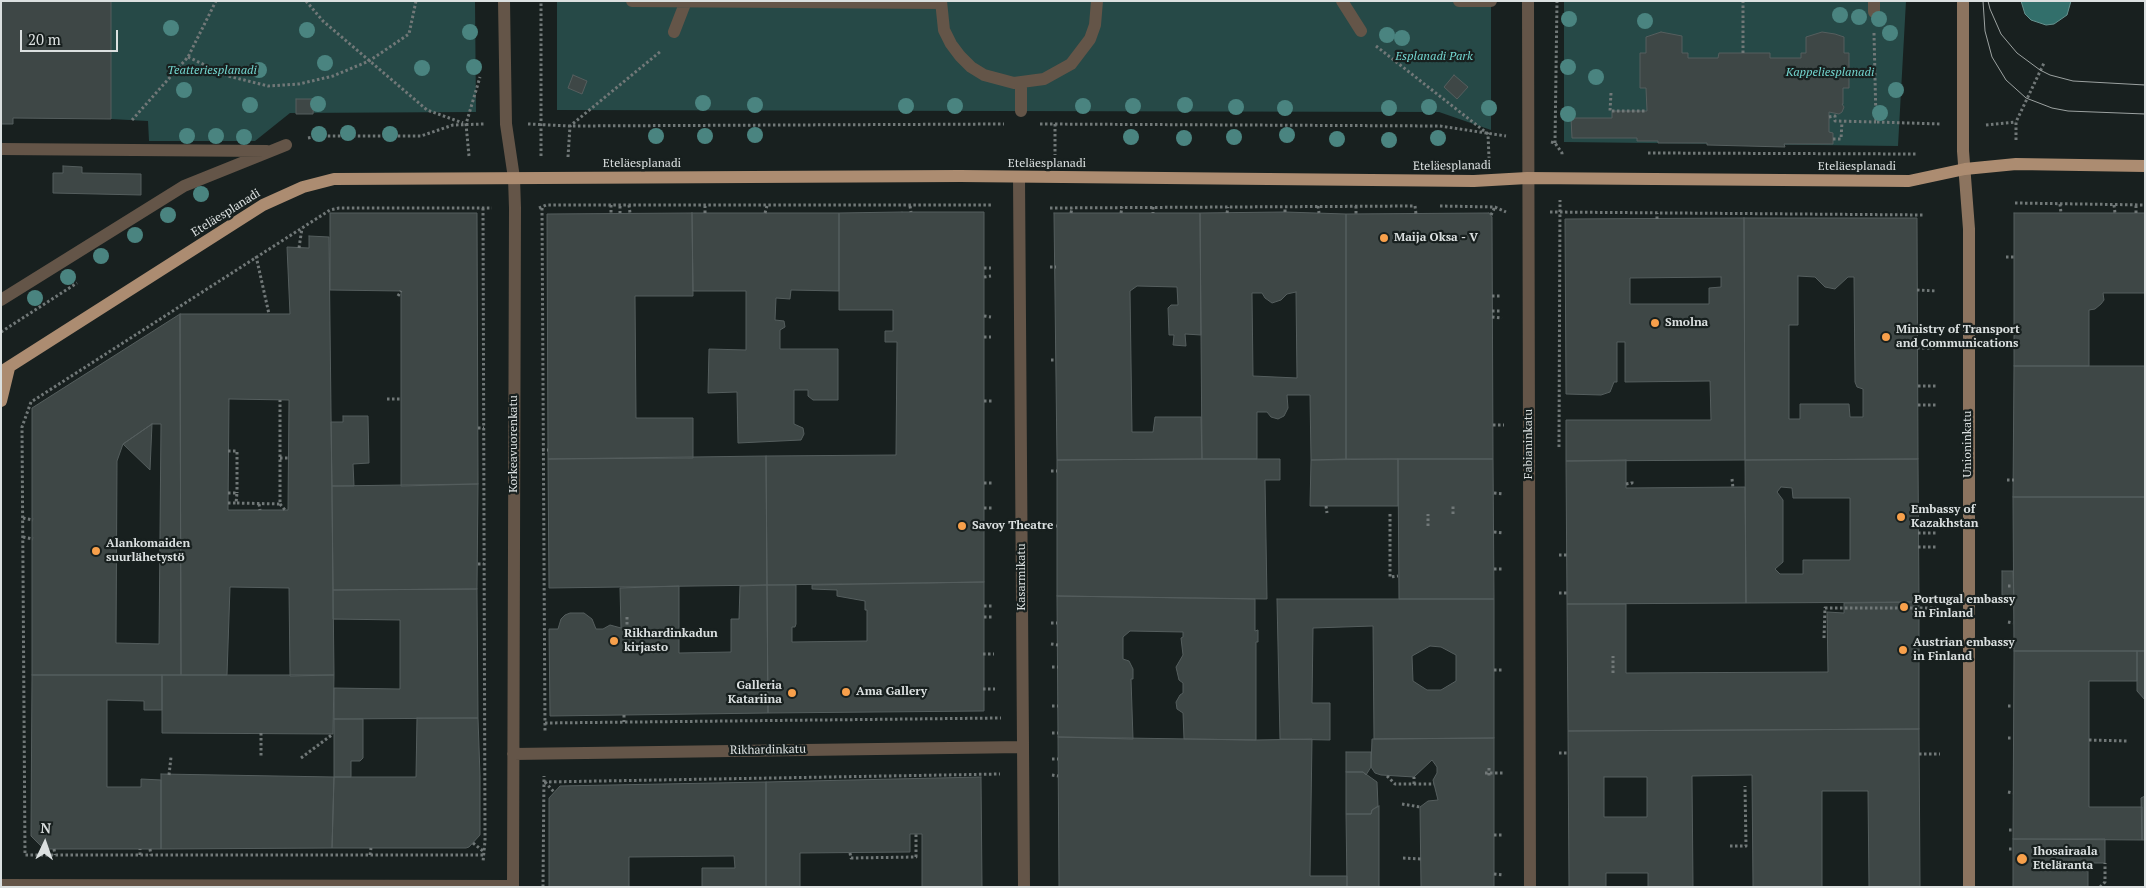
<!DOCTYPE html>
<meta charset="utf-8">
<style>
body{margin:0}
#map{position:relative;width:2146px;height:888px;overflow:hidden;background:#18201f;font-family:"PT Serif",serif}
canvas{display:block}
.frame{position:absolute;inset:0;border:2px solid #dbe0e0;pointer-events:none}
.north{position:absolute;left:20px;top:818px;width:50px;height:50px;-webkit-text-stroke:4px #18201f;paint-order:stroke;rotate:3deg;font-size:14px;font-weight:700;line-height:20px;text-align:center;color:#dbe0e0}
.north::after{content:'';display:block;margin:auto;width:18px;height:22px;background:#dbe0e0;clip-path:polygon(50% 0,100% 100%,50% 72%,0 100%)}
.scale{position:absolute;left:20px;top:30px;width:98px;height:22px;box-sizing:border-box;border:2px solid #dbe0e0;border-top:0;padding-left:6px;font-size:15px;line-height:18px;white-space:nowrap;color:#dbe0e0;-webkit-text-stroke:4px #18201f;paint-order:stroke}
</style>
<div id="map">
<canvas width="2146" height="888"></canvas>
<div class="frame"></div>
<div class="north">N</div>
<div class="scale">20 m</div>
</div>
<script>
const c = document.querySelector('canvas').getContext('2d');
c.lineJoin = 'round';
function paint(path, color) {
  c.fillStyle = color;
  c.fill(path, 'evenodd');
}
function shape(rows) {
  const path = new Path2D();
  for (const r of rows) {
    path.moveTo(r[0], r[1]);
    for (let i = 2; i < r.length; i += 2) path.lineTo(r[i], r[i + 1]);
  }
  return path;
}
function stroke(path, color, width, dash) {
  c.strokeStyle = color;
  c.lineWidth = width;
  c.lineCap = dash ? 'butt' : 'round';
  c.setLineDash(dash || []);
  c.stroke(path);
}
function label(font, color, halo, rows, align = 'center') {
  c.font = font + ' "PT Serif",serif';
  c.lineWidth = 4.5;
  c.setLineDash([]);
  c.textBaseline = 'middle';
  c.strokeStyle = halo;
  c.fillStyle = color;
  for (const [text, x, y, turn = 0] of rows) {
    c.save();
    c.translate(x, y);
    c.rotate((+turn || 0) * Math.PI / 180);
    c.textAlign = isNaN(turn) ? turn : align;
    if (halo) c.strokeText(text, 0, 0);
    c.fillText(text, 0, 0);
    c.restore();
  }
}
paint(shape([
 [111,1,475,1,476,112,290,113,255,141,149,141,148,121,111,119],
 [557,1,1491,1,1491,130,1439,112,557,110],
 [1564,1,1906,1,1898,146,1564,142]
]), '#264947');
const water = shape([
 [2021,1,2071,1,2067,15,2054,24,2046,25,2031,20,2025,14,2021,1]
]);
paint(water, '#326f6b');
stroke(water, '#65918e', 1);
const building = shape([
 [1,1,111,1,111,119,13,118,13,124,1,124,1,1],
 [1661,32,1682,36,1682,53,1688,53,1688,58,1718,58,1719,53,1770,53,1770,58,1801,58,1801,53,1806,53,1806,37,1822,32,1835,34,1844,37,1844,53,1849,53,1849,88,1843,88,1843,104,1842,104,1844,107,1842,112,1839,114,1829,112,1829,132,1833,133,1833,144,1784,144,1785,147,1707,145,1707,143,1658,143,1658,141,1637,141,1637,138,1572,138,1571,118,1612,118,1612,111,1647,111,1646,88,1640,88,1640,53,1646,53,1646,37,1661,32],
 [573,75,587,81,582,94,568,88,573,75],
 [1454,75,1468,87,1457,99,1444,87,1454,75],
 [296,99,314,99,313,114,296,114,296,99],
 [63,166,82,167,82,173,141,174,141,195,53,193,53,173,63,173,63,166],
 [902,212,984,212,984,582,767,585,766,456,896,455,897,342,885,342,885,331,893,331,893,310,839,310,839,213,902,212],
 [1285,212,1346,214,1346,459,1311,460,1310,395,1287,395,1288,408,1284,416,1278,419,1271,417,1267,412,1257,412,1257,459,1202,459,1200,213,1285,212],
 [1296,292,1297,378,1253,376,1252,293,1262,293,1265,298,1272,303,1281,300,1287,294,1296,292],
 [330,213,477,213,478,484,401,486,401,291,330,290,330,213],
 [692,213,839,213,839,291,791,290,790,299,776,298,775,320,784,321,785,327,780,330,780,349,838,349,838,400,813,400,808,396,808,390,794,390,794,424,803,428,804,434,801,440,738,443,737,392,708,393,709,349,746,350,746,291,693,291,692,213],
 [692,213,693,296,635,296,636,418,693,418,693,458,548,459,547,214,692,213],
 [1054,213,1200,213,1201,335,1185,334,1186,346,1173,345,1174,335,1169,335,1168,308,1171,305,1178,305,1177,287,1137,286,1130,291,1132,432,1153,432,1155,417,1201,417,1202,459,1057,460,1054,213],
 [1489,213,1492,217,1493,459,1346,459,1346,214,1489,213],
 [2014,213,2145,213,2145,293,2103,293,2104,300,2101,304,2095,309,2089,310,2089,366,2014,366,2014,213],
 [1744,218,1745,460,1566,461,1566,420,1711,420,1710,381,1625,382,1625,342,1617,342,1617,382,1614,382,1610,392,1601,395,1566,394,1565,219,1744,218],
 [1721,277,1721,287,1709,288,1709,304,1630,304,1630,278,1721,277],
 [1744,218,1917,218,1918,459,1745,460,1744,218],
 [1798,276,1815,277,1825,287,1835,289,1848,277,1854,277,1855,382,1857,387,1863,389,1863,417,1850,417,1849,404,1800,404,1800,419,1789,419,1789,325,1798,325,1798,276],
 [309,236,329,237,334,675,290,676,289,588,230,587,227,675,181,675,180,314,290,314,287,247,309,248,309,236],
 [229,399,289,400,288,510,228,510,229,399],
 [180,314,181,675,32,675,32,408,180,314],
 [152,424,161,424,159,644,116,643,117,461,123,444,152,424],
 [2014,366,2145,366,2145,497,2013,497,2014,366],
 [343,416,368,416,369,463,353,464,354,486,332,486,331,422,343,422,343,416],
 [152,424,150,470,123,444,152,424],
 [766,456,767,585,549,588,548,459,766,456],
 [1202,459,1280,459,1280,480,1265,480,1267,599,1057,596,1057,460,1202,459],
 [1398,459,1398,506,1310,506,1311,460,1398,459],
 [1398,459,1493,459,1494,599,1399,599,1398,459],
 [1918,459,1919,602,1746,603,1745,460,1918,459],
 [1781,487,1792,488,1793,498,1850,498,1850,560,1803,560,1803,574,1780,574,1775,569,1783,562,1783,500,1777,492,1781,487],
 [1626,460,1626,488,1745,487,1746,603,1567,604,1566,461,1626,460],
 [478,484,477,589,333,590,332,486,478,484],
 [2013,497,2145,497,2145,651,2014,651,2013,497],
 [2002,571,2013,571,2014,600,2002,600,2002,571],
 [984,582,984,711,768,713,767,585,796,585,796,624,795,627,792,627,792,642,867,641,867,610,865,610,865,601,837,596,837,590,812,589,812,585,984,582],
 [767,585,768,713,550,716,549,629,558,629,561,619,565,615,570,613,584,613,592,619,596,629,603,629,610,625,621,628,620,588,679,586,679,653,731,652,731,619,739,619,740,586,767,585],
 [477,589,478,718,334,719,334,688,400,689,400,620,333,619,333,590,477,589],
 [1057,596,1255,599,1255,631,1258,630,1258,642,1256,642,1256,740,1184,739,1183,713,1177,709,1176,702,1180,695,1183,693,1183,683,1179,680,1176,667,1183,655,1181,638,1183,637,1183,632,1130,631,1123,637,1123,659,1129,661,1133,669,1133,679,1131,679,1133,739,1058,737,1057,596],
 [1277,599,1494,599,1494,738,1374,739,1373,626,1313,628,1312,703,1330,703,1330,740,1280,739,1277,599],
 [1430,646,1441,647,1456,655,1456,681,1441,690,1427,690,1413,681,1412,656,1430,646],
 [1919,602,1919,729,1568,731,1567,604,1626,604,1626,673,1828,672,1827,612,1844,613,1844,603,1919,602],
 [2014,651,2137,651,2137,681,2089,681,2089,807,2142,807,2142,840,2013,839,2014,651],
 [2137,651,2145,651,2145,700,2137,691,2137,651],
 [32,675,162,675,162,710,144,710,144,701,107,700,107,787,141,787,141,779,161,780,161,849,44,849,31,836,32,675],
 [162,675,334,675,333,734,162,733,162,675],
 [417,718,478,718,480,776,480,835,469,847,466,848,332,848,334,777,416,777,417,718],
 [334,719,363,719,363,758,360,761,351,761,351,777,334,777,334,719],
 [1919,729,1920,887,1869,887,1868,791,1822,791,1822,887,1753,887,1752,775,1692,776,1693,887,1648,887,1648,873,1606,873,1606,887,1569,887,1568,731,1919,729],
 [1604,777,1647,777,1647,817,1604,817,1604,777],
 [1058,737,1256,740,1312,739,1310,876,1347,876,1347,887,1059,887,1058,737],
 [1494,738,1494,887,1421,887,1420,807,1428,801,1438,800,1433,780,1437,773,1437,767,1432,760,1414,777,1381,775,1375,773,1371,767,1372,739,1494,738],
 [1346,752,1371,752,1371,767,1366,775,1363,772,1346,772,1346,752],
 [1346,772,1363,772,1377,782,1378,806,1372,810,1371,814,1346,814,1346,772],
 [161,774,334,777,332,848,161,849,161,774],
 [981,777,982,887,922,887,922,834,910,834,910,852,800,853,800,887,766,887,766,782,981,777],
 [766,782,766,887,702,887,702,868,735,868,734,856,629,857,629,887,549,887,549,798,560,786,766,782],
 [2145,796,2145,840,2142,840,2141,798,2145,796],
 [1379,806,1379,887,1347,887,1346,814,1371,814,1372,810,1379,806],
 [2013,839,2105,839,2105,863,2088,863,2088,887,2013,887,2013,839]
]);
paint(building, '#3e4746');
stroke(building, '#555e5e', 1);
stroke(shape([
 [306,1,323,21,427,110,463,123],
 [1874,33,1876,122,1941,124],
 [1376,46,1488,134,1489,158],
 [1743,53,1743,1],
 [188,57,228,76,268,86,299,84,333,76,369,61,409,34,416,1],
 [1611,93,1610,111,1647,111],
 [1829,117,1835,116,1835,121,1876,122],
 [132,120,188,57,216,1],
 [528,124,570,126,1004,124],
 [1040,124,1440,126,1506,136],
 [1055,124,1055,155],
 [1986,125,2016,122],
 [308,138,319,136,421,136,453,125,484,124],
 [1833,139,1841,139,1842,122],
 [2016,140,2016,122,2044,63],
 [1551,142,1555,143,1562,153,1562,156],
 [1555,143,1557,1],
 [1648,153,1916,154],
 [469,156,466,124,480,77],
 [541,156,541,1],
 [568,157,570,126,661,51],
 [2015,203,2145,205],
 [2060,204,2061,213],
 [611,205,611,213],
 [629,205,630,213],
 [2114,205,2115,213],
 [620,206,620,213],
 [910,206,911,212],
 [1318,206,1319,213],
 [1356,206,1356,214],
 [1415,206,1416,214],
 [1440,206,1495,207,1506,212],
 [1153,207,1153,213],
 [483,208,485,841,483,862],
 [539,208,546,205,991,205],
 [542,208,545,732],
 [1050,208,1414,206],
 [1285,212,1285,207],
 [1550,212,1924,215],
 [705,213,705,206],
 [765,213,767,206],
 [1071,213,1072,208],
 [1121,213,1122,207],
 [1227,213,1228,207],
 [2136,213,2136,205],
 [1491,215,1495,207],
 [1657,219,1657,213],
 [299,248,302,228],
 [256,256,269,314],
 [2006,257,2014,257],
 [1050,267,1056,267],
 [984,268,991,268],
 [984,277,991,276],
 [1917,290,1937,291],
 [398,296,401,291],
 [1492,296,1502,296],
 [1492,311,1502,311],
 [984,316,991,317],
 [1492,317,1502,318],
 [1,332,77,283],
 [984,337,991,337],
 [1917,348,1937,348],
 [1051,360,1056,360],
 [1918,386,1938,386],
 [387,399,401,399],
 [984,401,992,401],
 [1918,405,1938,405],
 [1493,425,1504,425],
 [478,428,484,428],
 [1559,447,1560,200],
 [542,450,548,450],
 [228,451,237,451,237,493],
 [280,458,288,458],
 [1051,471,1057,471],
 [1732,479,1733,488],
 [2007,480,2014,480],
 [984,483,993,483],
 [1626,484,1632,483,1632,480],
 [228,493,237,493,236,503,280,504,280,400],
 [1494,493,1504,494],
 [228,503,236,503],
 [259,504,260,510],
 [280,504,285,510],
 [1326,506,1327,513],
 [984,508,993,508],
 [1918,510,1938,510],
 [1390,514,1390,577,1398,576],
 [1453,514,1453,506],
 [23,518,33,520],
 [984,524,993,523],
 [1051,526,1057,526],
 [1428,526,1428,514],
 [1494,532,1504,533],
 [1918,533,1938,533],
 [23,537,33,539],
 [1918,547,1938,547],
 [1559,555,1567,555],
 [478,564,484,564],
 [1494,569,1504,569],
 [2008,586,2013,586],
 [1559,593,1567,593],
 [984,606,994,606],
 [627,617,627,625],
 [984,617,994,617],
 [2008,622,2013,623],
 [1051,623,1057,623],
 [1824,638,1825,608,1939,608],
 [1051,644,1058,645],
 [2008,647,2014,647],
 [983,654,994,654],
 [1052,667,1058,667],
 [1494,670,1504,670],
 [1613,673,1613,656],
 [983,689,995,689],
 [1052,706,1058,706],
 [2008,706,2013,706],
 [624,715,624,722],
 [545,723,1001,718],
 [261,733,261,758],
 [1052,733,1058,733],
 [2008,738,2013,738],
 [2089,740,2128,741],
 [1559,753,1568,753],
 [1919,754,1940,754],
 [301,758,333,734],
 [1052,759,1058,759],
 [1489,768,1489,778],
 [1485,773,1504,773],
 [169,775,171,757],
 [1052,775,1058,776],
 [1387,776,1395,784,1434,784],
 [544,782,1000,774],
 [545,782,554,792],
 [1414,784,1414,777],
 [2008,792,2013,793],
 [1402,804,1420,807],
 [2009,830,2013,830],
 [1494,835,1504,835],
 [473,843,483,851],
 [1730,846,1746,846,1745,786],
 [54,849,55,855],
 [150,849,151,855],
 [2009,849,2013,849],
 [850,853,851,858,916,857,916,834],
 [140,855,140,849],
 [370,855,371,848],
 [483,855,25,855,22,427,31,402,330,210,339,208,492,208],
 [1403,858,1421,859],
 [1494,874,1504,875],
 [543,887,544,776],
 [2100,887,2105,882,2105,863]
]), '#717878', 3, [2.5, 2.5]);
stroke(shape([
 [504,1,506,124,514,178,515,208,513,887],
 [632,1,941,3],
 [941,1,944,30,951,44,960,56,971,67,984,75,1014,83,1044,79,1071,64,1090,39,1095,25,1097,1],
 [1342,1,1361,31],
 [1459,1,1491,1],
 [1528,1,1530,887],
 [1874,1,1874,12],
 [674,32,686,1],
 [1021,111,1021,82],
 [1,149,267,151],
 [1019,177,1024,887],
 [1,300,184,186,286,145],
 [513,754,1023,747],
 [1,885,513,886]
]), '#645548', 12);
stroke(shape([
 [1963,1,1963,151,1969,229,1969,887]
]), '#8c745f', 12);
stroke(shape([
 [1,372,263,205,303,187,334,179,960,176,1474,181,1527,178,1909,181,1965,169,2016,164,2145,166],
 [1,401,9,368]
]), '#ac8c71', 12);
stroke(shape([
 [1983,1,1985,31,1992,57,2006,80,2026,98,2052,108,2068,111,2145,114],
 [1988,1,1990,9,2001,34,2017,53,2040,70,2050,75,2073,81,2145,85]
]), '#9ca2a1', 1);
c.fillStyle = '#4a8480';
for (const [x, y] of [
 [1840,15],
 [1859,17],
 [1569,19],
 [1879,19],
 [1645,21],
 [171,28],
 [307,30],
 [470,32],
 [1890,33],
 [1387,35],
 [1402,38],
 [325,63],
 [474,67],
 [1568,67],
 [422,68],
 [259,70],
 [1596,77],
 [184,90],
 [1896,90],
 [703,103],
 [318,104],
 [250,105],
 [755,105],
 [1185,105],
 [906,106],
 [955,106],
 [1083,106],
 [1133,106],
 [1236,107],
 [1429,107],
 [1285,108],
 [1389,108],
 [1489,108],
 [1880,113],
 [1568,114],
 [348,133],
 [319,134],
 [390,134],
 [755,135],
 [1287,135],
 [187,136],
 [216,136],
 [656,136],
 [705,136],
 [244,137],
 [1131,137],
 [1234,137],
 [1184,138],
 [1438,138],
 [1337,139],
 [1389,140],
 [201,194],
 [168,215],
 [135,235],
 [101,256],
 [68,277],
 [35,298]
]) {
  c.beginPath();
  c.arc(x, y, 8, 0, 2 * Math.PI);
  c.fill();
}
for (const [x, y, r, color] of [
 [1384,238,5,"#f8a04b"],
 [1655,323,5,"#f8a04b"],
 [1886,337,5,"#f8a04b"],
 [1901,517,5,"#f8a04b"],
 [962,526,5,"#f8a04b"],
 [96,551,5,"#f8a04b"],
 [1904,607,5,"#f8a04b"],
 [614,641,5,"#f8a04b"],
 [1903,650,5,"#f8a04b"],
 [846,692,5,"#f8a04b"],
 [792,693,5,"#f8a04b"],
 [2022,859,6,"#f8a04b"]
]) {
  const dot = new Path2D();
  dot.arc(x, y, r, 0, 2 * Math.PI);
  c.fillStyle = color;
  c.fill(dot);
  stroke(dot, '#18201f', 2);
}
label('italic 12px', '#73d5cf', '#18201f', [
 ["Esplanadi Park",1434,57],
 ["Teatteriesplanadi",212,71],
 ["Kappeliesplanadi",1830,73]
]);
label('12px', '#dbe0e0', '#18201f', [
 ["Eteläesplanadi",642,164],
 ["Eteläesplanadi",1047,164],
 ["Eteläesplanadi",1452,166,-1],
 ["Eteläesplanadi",1857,167],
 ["Eteläesplanadi",226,213,-32],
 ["Korkeavuorenkatu",514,444,-90],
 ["Fabianinkatu",1529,444,-90],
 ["Unioninkatu",1968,444,-90],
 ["Kasarmikatu",1022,577,-90],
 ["Rikhardinkatu",768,750,-1]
]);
label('bold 12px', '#dbe0e0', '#18201f', [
 ["Maija Oksa - V",1394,238],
 ["Smolna",1665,323],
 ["Ministry of Transport",1896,330],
 ["and Communications",1896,344],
 ["Embassy of",1911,510],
 ["Kazakhstan",1911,524],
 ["Savoy Theatre",972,526],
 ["Alankomaiden",106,544],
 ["suurlähetystö",106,558],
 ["Portugal embassy",1914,600],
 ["in Finland",1914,614],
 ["Rikhardinkadun",624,634],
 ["kirjasto",624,648],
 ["Austrian embassy",1913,643],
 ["in Finland",1913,657],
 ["Galleria",782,686,"right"],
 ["Katariina",782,700,"right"],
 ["Ama Gallery",856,692],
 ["Ihosairaala",2033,852],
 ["Eteläranta",2033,866]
], 'left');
</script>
